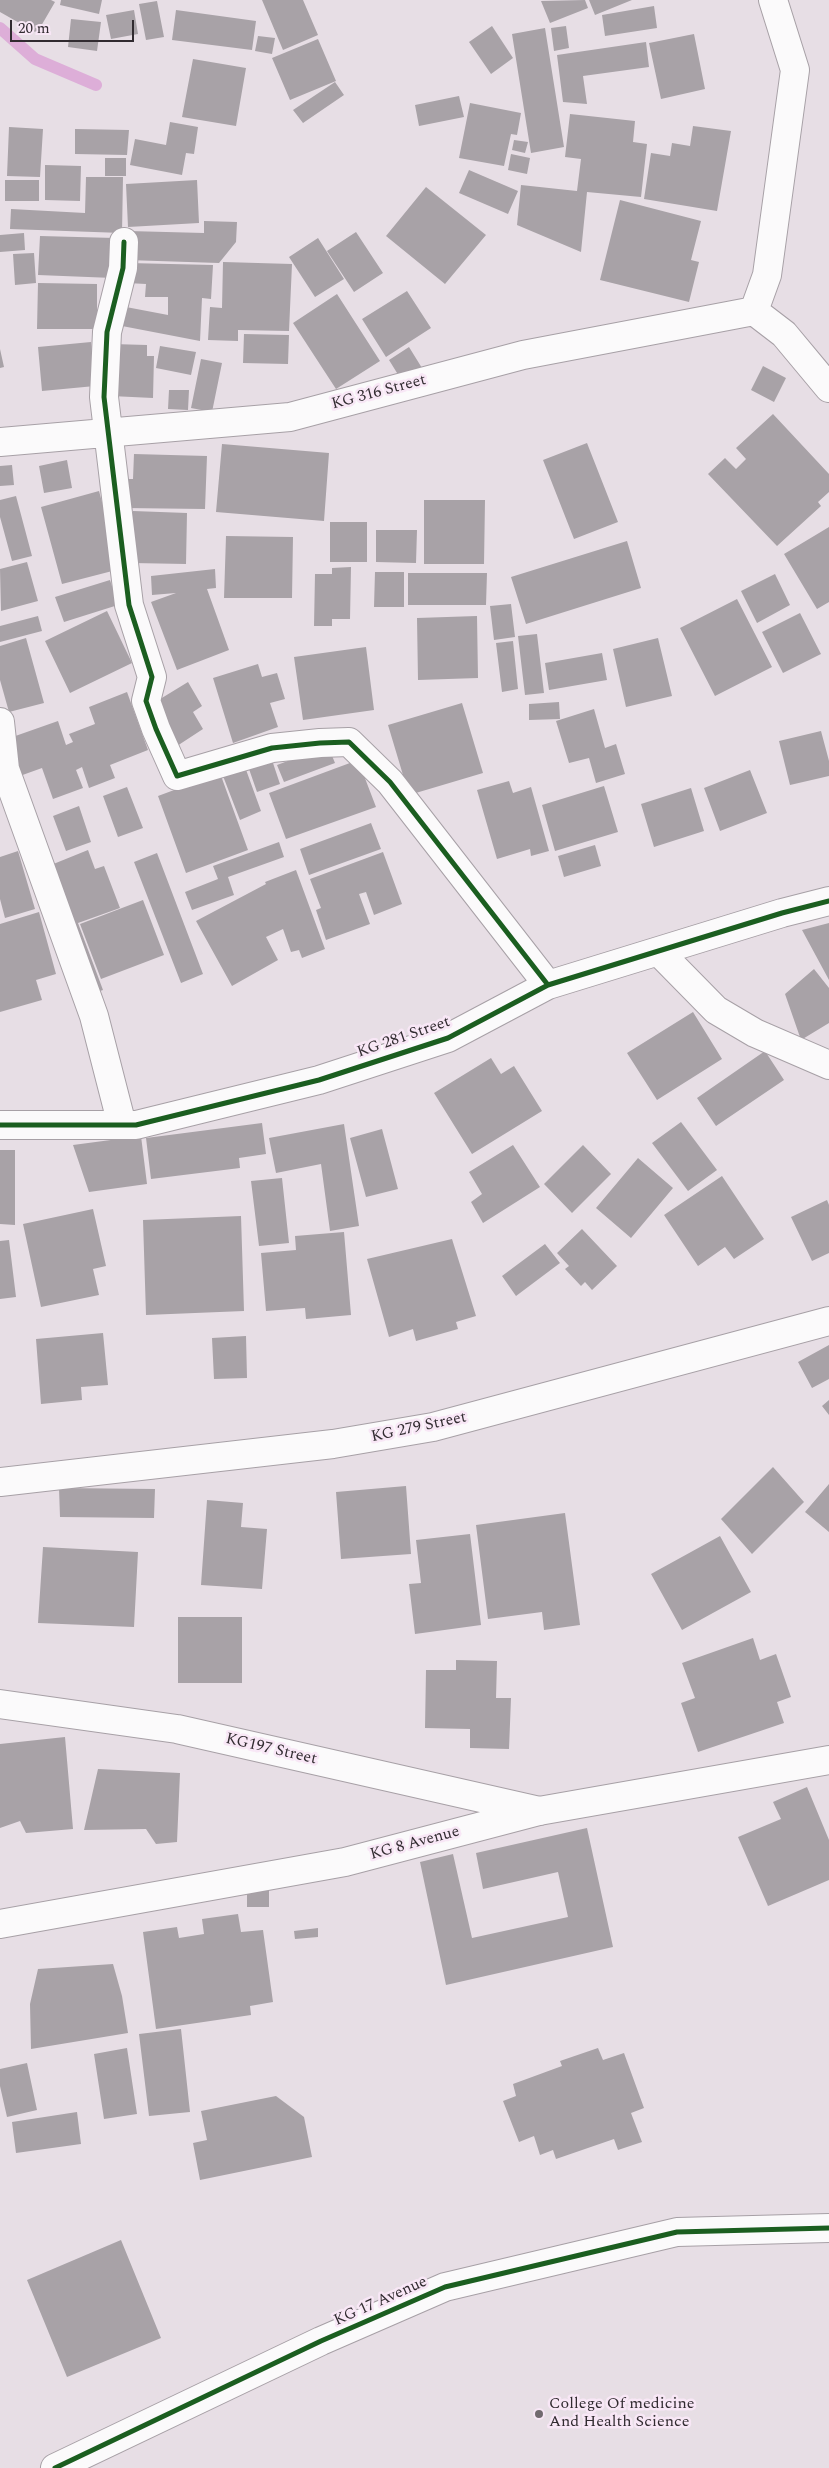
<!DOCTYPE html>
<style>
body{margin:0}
#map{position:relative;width:829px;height:2468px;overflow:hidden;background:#e7dee5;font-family:Spectral,serif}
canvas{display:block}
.scale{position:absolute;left:10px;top:20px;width:124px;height:22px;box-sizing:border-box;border:2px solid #312b30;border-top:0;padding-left:6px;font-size:15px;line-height:18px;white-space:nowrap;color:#312b30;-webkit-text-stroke:4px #f8e7f6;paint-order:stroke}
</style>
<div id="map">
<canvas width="829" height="2468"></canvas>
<div class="scale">20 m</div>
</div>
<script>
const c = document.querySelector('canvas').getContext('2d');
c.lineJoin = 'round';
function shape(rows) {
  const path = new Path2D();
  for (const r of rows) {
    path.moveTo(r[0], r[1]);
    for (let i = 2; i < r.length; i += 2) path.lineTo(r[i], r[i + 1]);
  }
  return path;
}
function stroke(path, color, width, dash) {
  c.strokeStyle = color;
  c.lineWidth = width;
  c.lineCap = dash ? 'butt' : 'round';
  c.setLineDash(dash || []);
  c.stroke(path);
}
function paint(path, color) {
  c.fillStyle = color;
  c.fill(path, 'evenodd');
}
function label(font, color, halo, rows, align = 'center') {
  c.font = font + ' Spectral,serif';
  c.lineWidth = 5;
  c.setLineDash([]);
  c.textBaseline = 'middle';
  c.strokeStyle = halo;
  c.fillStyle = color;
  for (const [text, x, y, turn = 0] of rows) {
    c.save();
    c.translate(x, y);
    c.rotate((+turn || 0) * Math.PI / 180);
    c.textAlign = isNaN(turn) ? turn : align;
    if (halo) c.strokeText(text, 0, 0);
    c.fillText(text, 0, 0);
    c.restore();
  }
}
stroke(shape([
 [0,28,35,59,96,85]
]), '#ddaed8', 12);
paint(shape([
 [0,0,51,0,55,2,37,33,0,12],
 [61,0,102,0,99,14,60,5],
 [262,0,303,0,318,35,283,50],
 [585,0,588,8,550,23,541,1],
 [589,0,632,0,595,15],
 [157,1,164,37,146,40,139,4],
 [654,6,657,28,605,36,602,15],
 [134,10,138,34,111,39,106,15],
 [176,10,256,21,252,50,172,40],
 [71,19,101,22,97,51,68,47],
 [492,26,513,58,491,74,469,42],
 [566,26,569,48,554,51,551,28],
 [545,28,564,147,531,153,512,34],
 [694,34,705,89,661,99,649,43],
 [258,36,275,38,272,54,255,51],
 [318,39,336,81,290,100,272,58],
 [646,42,649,67,583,76,587,104,563,102,557,55],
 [193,59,246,68,236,126,182,117],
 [335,82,344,95,303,123,293,110],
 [459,96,464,117,419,126,415,105],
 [470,103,521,113,517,135,511,134,504,166,459,158],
 [570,114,635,121,633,142,647,144,641,197,587,192,581,252,517,225,521,185,577,191,581,159,565,157],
 [170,122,198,127,194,154,186,153,182,175,130,165,135,139,166,145],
 [693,126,731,131,717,211,644,199,651,153,670,156,672,143,690,146],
 [9,127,43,129,40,177,7,176],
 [75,129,129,130,127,155,75,154],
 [514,140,528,142,525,153,512,150],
 [511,154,530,158,527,174,508,170],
 [105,158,126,158,126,176,105,176],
 [45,165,81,166,80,201,45,200],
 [469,170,518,191,508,214,459,193],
 [86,177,123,177,122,233,10,229,11,209,85,213],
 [5,180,39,180,39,201,5,201],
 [197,180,199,223,128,227,126,184],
 [426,187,486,235,445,284,386,236],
 [620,200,701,221,691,260,699,262,689,302,600,280],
 [204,221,237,222,236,242,219,263,127,260,128,231,204,233],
 [356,232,383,273,354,292,327,251],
 [24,233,25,250,0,252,0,235],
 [40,236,115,238,113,278,38,275],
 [318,238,344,279,315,297,289,257],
 [34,253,36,283,15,285,13,254],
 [223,262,292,264,289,331,238,330,238,341,208,340,210,307,222,308],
 [128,263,213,265,211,299,202,298,200,341,122,326,126,307,168,315,168,297,145,297,146,284,127,283],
 [38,283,97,284,97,329,37,329],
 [407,291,431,328,386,357,362,319],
 [337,294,380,361,336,389,293,323],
 [244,334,289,335,288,364,243,363],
 [91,342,95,386,42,391,38,347],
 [112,344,147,345,147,356,154,356,153,398,111,396],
 [160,346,196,352,191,375,156,368],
 [409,347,422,368,402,381,389,360],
 [0,349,4,367,0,368],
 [201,359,222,363,212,412,191,408],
 [763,366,786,378,774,402,751,390],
 [169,390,189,390,188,410,168,409],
 [773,414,829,474,829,492,818,502,821,506,777,546,708,474,725,458,736,469,746,459,736,448],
 [587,443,618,522,574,539,543,460],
 [222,444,329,453,324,521,216,512],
 [134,454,207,456,205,509,124,508,125,479,133,479],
 [67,460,72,488,44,493,39,466],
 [12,465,14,485,0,486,0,466],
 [99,491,120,569,62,584,41,507],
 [16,496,32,556,12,561,0,517,0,500],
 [424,500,485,500,484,564,424,564],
 [133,511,187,513,186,564,132,563],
 [330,522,367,522,367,562,330,562],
 [829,527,829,602,817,609,784,554],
 [376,530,417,530,416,563,376,562],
 [226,536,293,537,292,598,224,598],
 [627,541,641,588,526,624,511,577],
 [27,562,38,601,1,611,0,569],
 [351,567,350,619,332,619,332,626,314,626,315,574,332,574,332,568],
 [215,569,216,588,207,589,229,650,177,670,151,602,176,593,152,595,151,576],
 [375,572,404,572,404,607,374,607],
 [408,573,487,573,486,605,408,605],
 [775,574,790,605,757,623,741,591],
 [110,580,118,605,64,622,55,597],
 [737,599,772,667,715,696,680,628],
 [511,604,515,637,494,640,490,606],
 [107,611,132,663,70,693,45,641],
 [800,613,821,654,783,673,762,632],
 [38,616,42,631,0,642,0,626],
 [477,616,478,678,418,680,417,618],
 [537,634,544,693,525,695,518,636],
 [26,638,44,703,9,712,0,680,0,646],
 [658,638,672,696,626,707,613,649],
 [513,641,518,689,502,692,496,643],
 [366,647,374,710,303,720,294,657],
 [602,653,607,680,549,690,545,663],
 [258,664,262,677,277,673,285,699,270,703,278,727,233,743,213,678],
 [188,682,202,706,193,712,203,729,177,746,152,704],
 [127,692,148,750,110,765,115,778,89,788,82,767,76,770,83,788,53,799,42,768,17,777,4,740,58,721,66,745,73,742,69,734,95,724,89,707],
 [559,702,560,719,529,720,529,704],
 [462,703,483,773,409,795,388,725],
 [594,709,605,748,616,744,625,774,596,783,589,758,569,763,556,721],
 [821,731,829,761,829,776,790,785,779,741],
 [328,746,335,763,284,782,277,765],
 [272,760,280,784,257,792,249,769],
 [358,760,376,807,286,839,269,793],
 [245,767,261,811,240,820,223,776],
 [750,770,767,813,720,831,704,788],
 [220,773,248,850,186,873,158,796],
 [509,781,513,793,531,787,549,851,531,856,530,849,497,859,477,790],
 [604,786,618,832,555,851,542,805],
 [127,787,143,828,118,837,103,796],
 [691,788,704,831,654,847,641,804],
 [79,806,91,842,66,851,53,816],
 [371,823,381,849,309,875,300,849],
 [279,842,284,857,228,877,234,895,192,910,185,892,218,879,213,866],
 [595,845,601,866,564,877,558,856],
 [88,850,95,869,104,866,120,908,78,923,103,990,94,993,46,867],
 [18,851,35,909,5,918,0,899,0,857],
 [383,852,402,904,374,915,366,892,359,894,370,924,326,940,316,910,321,908,310,879],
 [157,853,203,974,181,983,134,862],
 [296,870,325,949,302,958,299,950,291,952,283,929,266,937,278,960,232,986,196,921,266,884,265,882],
 [143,900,164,955,101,979,80,924],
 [39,912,56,974,36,980,42,1000,0,1012,0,924],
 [829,923,829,980,802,930],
 [814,969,829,988,829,1023,801,1040,785,994],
 [693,1012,722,1059,657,1100,627,1053],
 [765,1051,784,1080,716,1126,697,1098],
 [491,1058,501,1074,514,1066,542,1111,472,1154,434,1093],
 [681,1122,717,1170,688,1191,652,1143],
 [262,1123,266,1154,239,1158,240,1168,151,1179,146,1138],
 [344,1124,359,1226,330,1231,321,1164,276,1173,269,1138],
 [382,1129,398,1189,366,1197,350,1138],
 [141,1136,147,1184,89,1192,73,1145],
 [513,1145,540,1187,483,1223,471,1202,482,1194,469,1172],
 [583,1145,611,1174,572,1213,544,1184],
 [0,1150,15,1150,15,1225,0,1224],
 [638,1158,673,1188,631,1238,596,1208],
 [722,1176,764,1239,734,1259,725,1247,698,1266,664,1215],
 [282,1178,289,1243,259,1246,251,1181],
 [827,1200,829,1205,829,1253,812,1261,791,1217],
 [93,1209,106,1266,93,1269,99,1295,41,1307,23,1224],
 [241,1216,244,1311,146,1315,143,1220],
 [582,1229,617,1266,592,1290,585,1282,581,1286,565,1269,569,1266,557,1253],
 [344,1232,351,1315,306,1319,305,1308,266,1311,261,1253,296,1250,295,1236],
 [452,1239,476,1316,456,1322,458,1329,416,1341,413,1329,389,1337,367,1259],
 [9,1240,16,1297,0,1299,0,1241],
 [545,1244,560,1263,516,1296,502,1276],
 [103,1333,108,1385,81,1387,82,1400,41,1404,36,1339],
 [246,1336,247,1378,214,1379,212,1338],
 [829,1345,829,1379,812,1388,798,1362],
 [829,1400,829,1415,822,1406],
 [773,1467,804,1502,752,1554,721,1519],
 [829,1484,829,1532,805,1512],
 [406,1486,411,1554,341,1559,336,1492],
 [59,1488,155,1489,154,1518,60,1517],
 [207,1500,243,1503,241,1527,267,1529,262,1589,201,1585],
 [565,1513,580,1625,544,1630,542,1612,488,1619,476,1525],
 [470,1534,481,1625,415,1634,409,1584,421,1583,416,1540],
 [720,1536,751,1592,682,1630,651,1574],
 [43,1547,138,1552,134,1627,38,1623],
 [178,1617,242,1617,242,1683,178,1683],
 [753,1638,760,1660,776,1654,791,1697,777,1702,784,1723,698,1752,681,1703,695,1698,682,1663],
 [456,1660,497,1661,496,1698,511,1698,509,1749,470,1748,470,1729,425,1728,426,1670,456,1670],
 [65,1737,73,1829,26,1833,20,1821,0,1828,0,1744],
 [98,1769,180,1773,177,1842,156,1844,146,1829,84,1830],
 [807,1787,829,1840,829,1880,768,1906,738,1837,781,1819,773,1802],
 [587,1828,613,1947,446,1985,420,1862,453,1854,472,1938,568,1917,558,1872,483,1889,476,1853],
 [247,1889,269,1889,269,1907,247,1907],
 [238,1914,241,1932,263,1930,273,2002,250,2006,251,2015,156,2029,143,1932,177,1927,179,1938,204,1934,202,1919],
 [318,1928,318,1937,295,1939,294,1931],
 [113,1964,122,1996,128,2033,31,2049,30,2004,38,1969],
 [181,2029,190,2112,149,2116,139,2034],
 [127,2048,137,2114,104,2119,94,2054],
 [598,2048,603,2060,624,2053,644,2108,631,2113,642,2142,618,2150,614,2139,556,2159,553,2150,540,2155,534,2136,519,2142,503,2101,516,2096,513,2084,562,2066,560,2061],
 [27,2063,37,2110,7,2117,0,2086,0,2069],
 [276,2096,304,2117,312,2157,200,2180,193,2143,207,2140,201,2111],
 [77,2112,81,2144,16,2153,12,2122],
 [121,2240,161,2338,67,2377,27,2280]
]), '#a8a2a7');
const minor = shape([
 [773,0,795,70,767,275,754,311,784,334,829,388],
 [124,242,123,268,107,332,104,397,129,605,152,677,146,701,156,729,177,776,272,748,320,743,349,742,390,782,548,985],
 [0,442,290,417,523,355,754,311],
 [0,722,5,769,94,1016,122,1125],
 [659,952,716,1010,755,1033,829,1065],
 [0,1125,136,1125,319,1080,448,1038,548,985,782,913,829,901],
 [0,1482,333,1444,433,1427,829,1321],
 [0,1704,177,1729,539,1811]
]);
const tertiary = shape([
 [0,1924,345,1862,539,1811,829,1760],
 [55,2468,321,2341,445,2287,677,2232,829,2228]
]);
stroke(minor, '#a7a0a6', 30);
stroke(tertiary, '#a7a0a6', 30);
stroke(minor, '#fbfafb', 28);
stroke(tertiary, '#fbfafb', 28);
stroke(shape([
 [124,242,123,268,107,332,104,397,129,605,152,677,146,701,156,729,177,776,272,748,320,743,349,742,390,782,548,985],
 [0,1125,136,1125,319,1080,448,1038,548,985,782,913,829,901],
 [55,2468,321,2341,445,2287,677,2232,829,2228]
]), '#1b5e20', 5);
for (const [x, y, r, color] of [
 [539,2414,5,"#716a6f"]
]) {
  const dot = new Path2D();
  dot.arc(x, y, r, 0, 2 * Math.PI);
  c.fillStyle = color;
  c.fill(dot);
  stroke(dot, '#f8e7f6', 2);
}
label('16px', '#312b30', '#f8e7f6', [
 ["KG 316 Street",379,393,-15],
 ["KG 281 Street",404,1038,-19],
 ["KG 279 Street",419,1428,-12],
 ["KG197 Street",271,1750,13],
 ["KG 8 Avenue",415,1844,-15],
 ["KG 17 Avenue",381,2302,-24]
]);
label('16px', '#312b30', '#f8e7f6', [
 ["College Of medicine",549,2405],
 ["And Health Science",549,2423]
], 'left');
</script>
